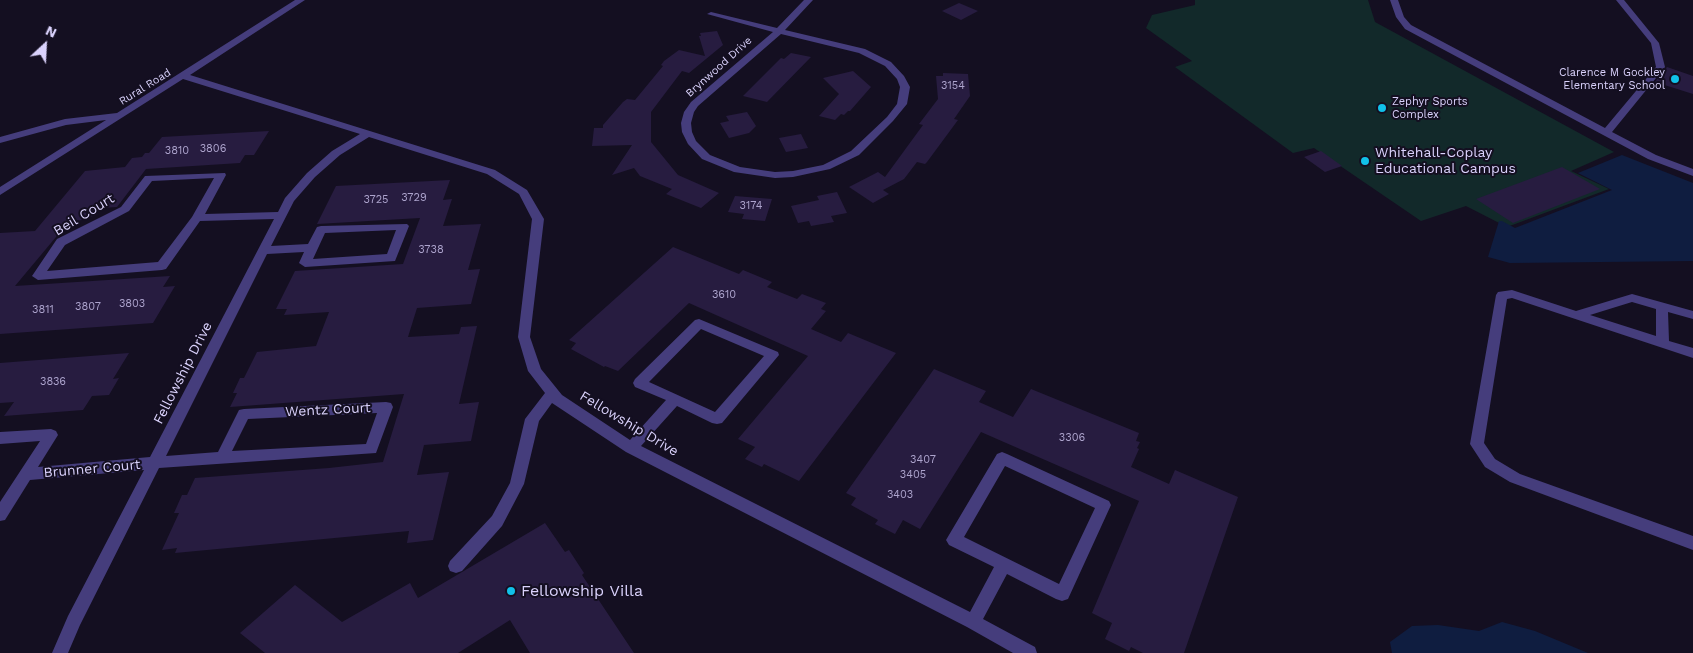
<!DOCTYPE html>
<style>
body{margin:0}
#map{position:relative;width:1693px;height:653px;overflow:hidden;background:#140f21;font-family:"Work Sans",sans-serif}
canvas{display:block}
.north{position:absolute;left:20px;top:20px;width:50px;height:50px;-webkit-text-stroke:4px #140f21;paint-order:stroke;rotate:25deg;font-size:14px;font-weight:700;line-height:20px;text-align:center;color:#dad2fc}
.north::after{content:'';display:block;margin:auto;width:18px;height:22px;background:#dad2fc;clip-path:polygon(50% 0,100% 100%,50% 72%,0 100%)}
</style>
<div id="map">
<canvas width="1693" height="653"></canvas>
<div class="north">N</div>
</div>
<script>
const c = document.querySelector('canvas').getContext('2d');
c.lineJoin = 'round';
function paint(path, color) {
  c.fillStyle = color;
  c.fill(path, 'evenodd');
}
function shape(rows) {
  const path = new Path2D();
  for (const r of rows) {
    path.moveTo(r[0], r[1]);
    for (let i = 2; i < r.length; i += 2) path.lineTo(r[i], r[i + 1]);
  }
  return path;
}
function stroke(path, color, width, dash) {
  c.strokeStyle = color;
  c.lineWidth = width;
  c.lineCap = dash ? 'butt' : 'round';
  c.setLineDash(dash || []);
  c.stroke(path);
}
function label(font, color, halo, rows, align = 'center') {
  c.font = font + ' "Work Sans",sans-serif';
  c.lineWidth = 4;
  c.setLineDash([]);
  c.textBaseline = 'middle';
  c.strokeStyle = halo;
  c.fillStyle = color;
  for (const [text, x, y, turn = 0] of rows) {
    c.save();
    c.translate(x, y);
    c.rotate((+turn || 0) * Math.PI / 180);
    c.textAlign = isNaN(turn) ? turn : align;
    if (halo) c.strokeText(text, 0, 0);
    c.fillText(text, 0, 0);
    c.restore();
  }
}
paint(shape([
 [1195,0,1368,0,1375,22,1614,152,1571,171,1609,189,1507,227,1466,206,1421,221,1314,148,1293,153,1175,67,1192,61,1146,28,1152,15,1195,5]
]), '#12292a');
paint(shape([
 [1622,155,1693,183,1693,261,1510,263,1488,257,1499,221,1502,221,1515,228,1612,190,1578,173],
 [1502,622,1535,631,1588,653,1392,653,1390,642,1412,626,1438,625,1479,631]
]), '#0f1d40');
paint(shape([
 [959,3,978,11,961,20,942,11],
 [717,31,723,45,689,73,682,71,651,112,651,142,678,175,719,193,701,208,666,194,672,189,640,176,634,168,612,175,632,145,592,146,594,128,603,128,603,125,623,102,627,99,635,100,663,66,661,65,664,61,679,50,705,56,699,36,701,36,700,33],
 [791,53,811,57,767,102,743,96,781,58,784,59],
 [1667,67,1693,76,1693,94,1655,82],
 [853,71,871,87,850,111,848,111,844,115,841,114,835,120,819,116,839,94,823,78],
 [943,73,968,74,970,96,954,119,958,120,927,162,925,164,917,162,904,179,883,190,889,194,873,203,849,187,878,172,885,177,923,125,919,124,938,99,936,76,943,76],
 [747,112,756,126,749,133,729,138,720,123,729,121,726,116],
 [269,131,254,155,245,155,240,163,146,169,117,207,101,208,96,215,66,225,15,286,170,276,163,287,175,286,153,323,0,334,0,233,35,231,85,171,125,167,132,158,142,157,145,153,149,153,162,137],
 [801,134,808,148,786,152,779,138],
 [1321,151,1342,166,1325,172,1304,157],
 [1562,167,1600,189,1513,223,1476,199],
 [450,180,443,200,452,199,443,226,481,224,468,270,480,269,471,304,417,308,408,337,459,334,461,327,477,326,459,404,479,402,471,441,424,445,417,475,449,472,433,540,407,543,409,531,175,553,177,548,162,550,179,513,174,513,182,495,187,495,195,478,329,468,383,462,404,394,230,407,237,393,233,393,240,378,244,378,257,352,316,346,329,312,284,315,287,309,276,309,295,271,403,264,420,218,317,224,336,186],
 [837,192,847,213,831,216,834,222,811,226,809,221,798,223,791,206,819,200,817,196],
 [735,196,772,199,765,221,742,219,744,214,728,212],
 [673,247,739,274,743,270,772,282,767,287,797,299,802,294,826,303,821,309,826,311,811,329,841,342,848,333,896,353,799,481,764,464,762,467,745,459,755,447,738,439,808,356,689,303,618,371,605,366,604,367,571,349,576,343,569,340],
 [129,353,113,379,119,378,109,395,92,396,83,410,4,416,14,402,0,403,0,363],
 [934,369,986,391,979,402,1013,417,1031,389,1139,433,1136,441,1140,442,1137,448,1139,449,1131,467,1169,484,1175,470,1238,497,1184,653,1143,653,1131,647,1129,651,1105,639,1112,623,1092,613,1139,501,981,432,920,529,903,520,895,534,875,524,878,520,851,505,856,498,846,493],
 [545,523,565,552,569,550,584,573,582,575,634,653,530,653,510,620,458,653,265,653,240,633,295,585,342,622,410,583,418,598]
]), '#271c40');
paint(shape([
 [295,0,305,0,190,75,495,170,527,190,544,219,530,337,541,369,562,395,630,440,666,400,635,387,633,383,635,379,695,320,699,319,778,352,779,355,722,423,717,424,712,423,677,406,641,446,970,612,994,567,949,545,946,540,997,454,1002,452,1007,454,1109,501,1111,505,1068,599,1062,601,1056,599,1007,574,983,619,1035,647,1037,653,1013,653,967,627,626,452,552,403,539,421,524,484,502,526,462,571,456,573,450,571,448,566,450,561,492,516,510,483,525,419,545,393,528,371,518,337,532,219,519,194,487,174,369,137,340,155,315,177,294,201,271,246,308,244,317,227,321,226,407,224,409,226,395,261,305,267,299,263,304,252,267,254,166,456,218,452,239,410,244,409,386,402,391,403,393,407,376,453,159,468,80,625,68,653,52,653,68,616,144,470,30,480,5,520,0,521,0,502,40,441,0,444,0,432,51,429,56,431,58,435,38,467,150,457,274,219,200,221,166,269,162,270,38,280,32,276,57,239,121,207,145,176,225,173,226,175,205,214,278,212,285,198,307,173,332,151,360,134,183,79,0,195,0,187,106,120,66,125,0,143,0,137,65,119,117,113,295,0],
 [214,178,192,217,158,262,47,271,65,245,129,211,152,181,214,178],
 [396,230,387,254,313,259,325,233,396,230],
 [701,329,764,356,715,412,649,382,701,329],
 [377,413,366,444,232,451,248,419,377,413],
 [1005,466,1095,508,1059,584,964,537,1005,466],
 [804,0,813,0,785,30,865,49,891,62,904,76,910,87,907,104,893,121,859,155,830,169,793,177,775,178,734,172,702,159,688,144,682,132,681,123,684,112,691,102,773,32,707,14,711,12,777,28,804,0],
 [781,34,859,53,885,66,897,79,900,87,897,104,887,117,851,151,823,165,793,171,775,172,740,167,710,155,696,141,692,132,691,123,694,112,698,106,781,34],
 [1390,0,1398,0,1404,17,1411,25,1605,128,1656,67,1651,43,1616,0,1624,0,1659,43,1665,67,1612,132,1656,155,1693,169,1693,176,1648,159,1405,29,1396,17,1390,0],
 [1512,290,1576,311,1632,294,1693,311,1693,319,1668,312,1669,341,1693,348,1693,358,1512,298,1507,299,1484,443,1495,459,1520,474,1693,536,1693,550,1510,482,1485,467,1470,444,1496,295,1498,292,1512,290],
 [1632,302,1656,309,1656,336,1590,315,1632,302]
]), '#453d7c');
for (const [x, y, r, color] of [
 [1675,79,5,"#11c1e9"],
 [1382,108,5,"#11c1e9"],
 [1365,161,5,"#11c1e9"],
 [511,591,5,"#11c1e9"]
]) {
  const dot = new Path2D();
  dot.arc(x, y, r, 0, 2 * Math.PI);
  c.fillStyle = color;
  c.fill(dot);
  stroke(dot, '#140f21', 2);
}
label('11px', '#dad2fc', '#140f21', [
 ["Brynwood Drive",719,67,-42],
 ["Rural Road",145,87,-32]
]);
label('11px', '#dad2fc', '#140f21', [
 ["Clarence M Gockley",1665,73],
 ["Elementary School",1665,86],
 ["Zephyr Sports",1392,102,"left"],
 ["Complex",1392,115,"left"]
], 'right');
label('11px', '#ada4cd', null, [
 ["3154",953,86],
 ["3806",213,149],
 ["3810",177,151],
 ["3729",414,198],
 ["3725",376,200],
 ["3174",751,206],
 ["3738",431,250],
 ["3610",724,295],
 ["3803",132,304],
 ["3807",88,307],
 ["3811",43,310],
 ["3836",53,382],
 ["3306",1072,438],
 ["3407",923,460],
 ["3405",913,475],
 ["3403",900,495]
]);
label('14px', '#dad2fc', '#140f21', [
 ["Whitehall-Coplay",1375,153],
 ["Educational Campus",1375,169]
], 'left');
label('14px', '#dad2fc', '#140f21', [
 ["Beil Court",84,215,-31],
 ["Fellowship Drive",183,373,-63],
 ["Wentz Court",328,410,-3],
 ["Fellowship Drive",629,424,31],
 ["Brunner Court",92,469,-5]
]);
label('16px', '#dad2fc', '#140f21', [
 ["Fellowship Villa",521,591]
], 'left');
</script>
